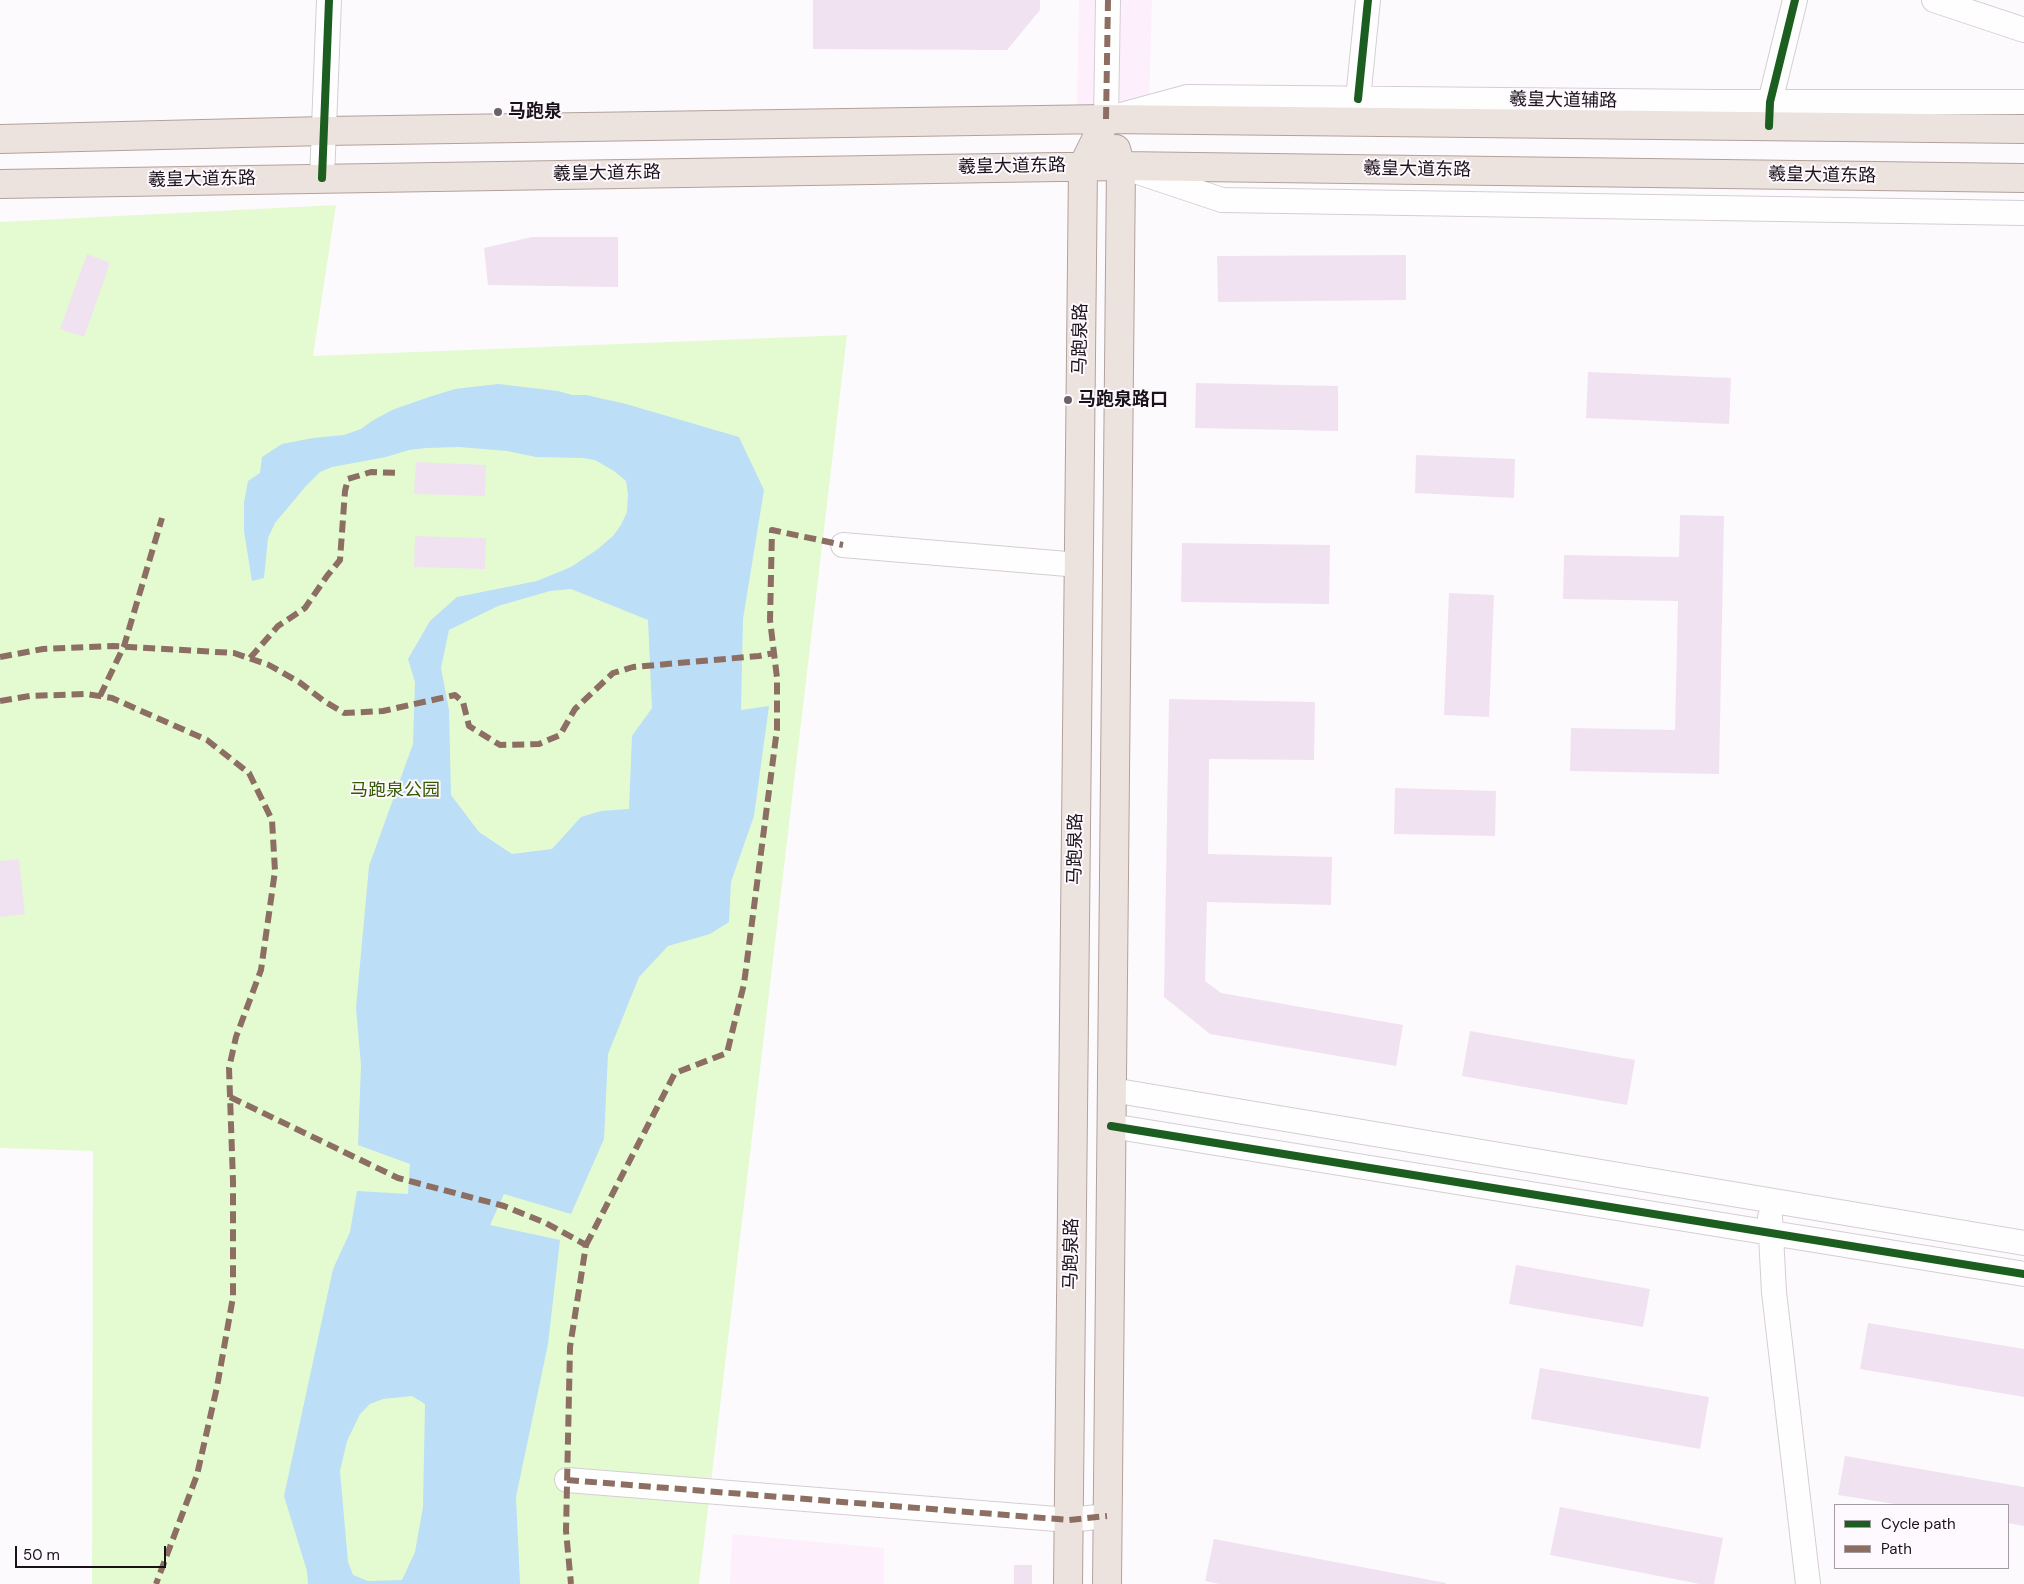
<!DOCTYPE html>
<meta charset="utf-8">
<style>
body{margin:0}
#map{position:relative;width:2024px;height:1584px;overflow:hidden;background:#fdfafd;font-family:"DM Sans",sans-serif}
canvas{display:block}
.legend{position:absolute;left:1834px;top:1504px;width:175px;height:65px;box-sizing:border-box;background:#fef9fe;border:1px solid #a39da3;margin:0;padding:6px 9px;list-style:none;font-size:15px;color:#1a121a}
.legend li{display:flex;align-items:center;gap:10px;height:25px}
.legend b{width:25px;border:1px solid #a39da3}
.scale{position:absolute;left:15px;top:1546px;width:151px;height:22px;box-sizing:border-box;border:2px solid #1a121a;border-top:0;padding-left:6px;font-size:15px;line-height:18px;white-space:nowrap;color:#1a121a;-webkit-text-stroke:4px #fef9fe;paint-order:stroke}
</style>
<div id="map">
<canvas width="2024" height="1584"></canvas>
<ul class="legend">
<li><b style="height:6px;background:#1b5e20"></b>Cycle path</li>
<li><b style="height:6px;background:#8d6e63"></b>Path</li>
</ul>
<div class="scale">50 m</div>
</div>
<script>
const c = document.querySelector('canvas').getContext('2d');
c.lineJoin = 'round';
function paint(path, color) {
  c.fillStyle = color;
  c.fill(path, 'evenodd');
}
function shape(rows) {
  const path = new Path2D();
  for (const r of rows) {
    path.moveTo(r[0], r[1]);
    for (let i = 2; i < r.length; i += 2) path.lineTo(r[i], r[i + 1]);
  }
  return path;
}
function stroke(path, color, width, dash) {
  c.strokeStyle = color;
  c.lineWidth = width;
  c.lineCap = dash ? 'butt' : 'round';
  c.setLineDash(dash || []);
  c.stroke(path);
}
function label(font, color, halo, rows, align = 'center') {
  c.font = font + ' "DM Sans","Noto Sans SC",sans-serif';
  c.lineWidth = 4;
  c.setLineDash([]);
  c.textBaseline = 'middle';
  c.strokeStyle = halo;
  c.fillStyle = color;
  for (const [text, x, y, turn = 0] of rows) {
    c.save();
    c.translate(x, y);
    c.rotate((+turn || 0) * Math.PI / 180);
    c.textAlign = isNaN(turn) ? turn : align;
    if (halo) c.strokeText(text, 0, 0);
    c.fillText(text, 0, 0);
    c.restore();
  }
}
paint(shape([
 [1079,0,1152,0,1149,103,1077,107],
 [732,1534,884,1548,884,1584,730,1584]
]), '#feeffd');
paint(shape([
 [336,205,313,356,847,335,699,1584,92,1584,93,1151,0,1148,0,222]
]), '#e4fbd2');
paint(shape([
 [498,384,558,391,572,395,586,395,626,404,739,437,764,490,743,619,741,710,769,706,754,816,731,882,729,922,710,934,668,946,639,977,608,1054,604,1139,571,1214,504,1194,490,1225,560,1240,548,1344,516,1497,520,1584,308,1584,307,1571,284,1496,333,1269,350,1232,357,1191,408,1194,410,1164,358,1145,361,1065,356,1008,369,866,413,744,415,682,408,659,430,621,457,597,537,581,571,567,598,549,613,536,621,525,627,512,628,494,626,481,614,471,595,460,583,458,536,457,507,451,459,447,426,448,409,450,386,457,332,467,320,472,306,486,275,523,268,538,264,578,252,581,244,531,244,502,248,481,260,473,262,457,282,444,313,438,344,435,361,429,372,421,392,410,429,397,455,389],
 [571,589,648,620,652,708,632,736,629,809,601,811,581,817,552,849,512,854,479,832,451,795,449,710,441,668,449,630,498,606,550,591],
 [412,1396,425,1404,423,1507,415,1552,402,1580,368,1581,353,1575,348,1562,340,1471,347,1441,360,1414,370,1404,383,1399]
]), '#bcdef6');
paint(shape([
 [813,0,1040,0,1040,10,1007,50,813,49],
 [532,237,618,237,618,287,488,285,484,248],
 [87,254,110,263,84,337,60,329],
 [1406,255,1406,300,1218,302,1217,256],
 [1588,372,1731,378,1729,424,1586,418],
 [1196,383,1338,386,1338,431,1195,428],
 [1416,455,1515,459,1514,498,1415,493],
 [416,462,486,465,485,496,414,494],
 [1680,515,1724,516,1719,774,1570,771,1571,728,1675,730,1678,601,1563,599,1564,555,1679,557],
 [415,536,486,538,485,569,414,567],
 [1182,543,1330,545,1329,604,1181,602],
 [1449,593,1494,595,1489,717,1444,715],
 [1169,699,1315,702,1314,760,1209,759,1208,854,1332,857,1331,905,1207,902,1205,981,1221,993,1403,1025,1396,1066,1210,1034,1164,997],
 [1395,788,1496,791,1495,836,1394,834],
 [19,859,25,914,0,917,0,861],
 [1470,1031,1635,1060,1627,1105,1462,1076],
 [1516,1265,1650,1289,1643,1327,1509,1304],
 [1868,1323,2024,1349,2024,1397,1860,1369],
 [1540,1368,1709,1397,1700,1449,1531,1419],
 [1845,1456,2024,1487,2024,1526,2008,1523,2008,1505,1901,1505,1838,1495],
 [1560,1507,1723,1538,1714,1584,1700,1584,1550,1555],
 [1214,1539,1446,1583,1446,1584,1220,1584,1205,1581],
 [1014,1565,1032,1565,1032,1584,1014,1584]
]), '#f1e2f1');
const minor = shape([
 [1108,0,1106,119,1187,97,1715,102,2024,102],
 [1934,0,2024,30],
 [1358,99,1368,0],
 [1769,118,1770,102,1795,0],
 [1132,170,1222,200,2024,213],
 [322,178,329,0],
 [843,545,1079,565],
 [1112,1090,2024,1243],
 [1111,1126,2024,1274],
 [1770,1217,1774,1292,1808,1584],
 [567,1480,1069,1520,1107,1516]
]);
const major = shape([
 [0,139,324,131,1106,119,2024,129],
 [0,184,1121,166,2024,178],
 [1068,1584,1083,166,1106,119],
 [1107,1584,1121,166,1116,149]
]);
stroke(minor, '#d4ced4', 26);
stroke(major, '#b2a19a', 30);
stroke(minor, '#fffeff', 24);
stroke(major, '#ede3de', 28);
stroke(shape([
 [1106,119,1108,0],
 [0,657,43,649,113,646,234,653,269,665,299,682,324,701,344,713,383,711,455,695,463,702,469,726,500,745,539,744,560,735,575,709,613,673,633,667,759,656,774,653],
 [250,658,278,626,305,608,327,576,340,560,345,491,348,479,371,472,399,473],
 [100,696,124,646,162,518],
 [0,701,30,696,86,694,112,698,207,740,249,773,272,820,275,871,261,970,236,1037,229,1068,233,1181,233,1297,217,1387,197,1475,156,1584],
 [230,1097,398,1178,504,1206,546,1223,586,1245,570,1347,566,1531,571,1584],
 [586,1245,675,1073,727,1053,744,984,777,729,777,678,770,620,772,530,843,545],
 [567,1480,1069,1520,1107,1516]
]), '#8d6e63', 6, [12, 6]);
stroke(shape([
 [1358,99,1368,0],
 [1769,126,1770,102,1795,0],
 [322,178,329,0],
 [1111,1126,2024,1274]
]), '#1b5e20', 8);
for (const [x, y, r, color] of [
 [498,112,5,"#696369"],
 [1068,400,5,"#696369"]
]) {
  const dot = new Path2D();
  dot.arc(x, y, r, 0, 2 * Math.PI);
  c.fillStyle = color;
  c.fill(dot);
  stroke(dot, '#fef9fe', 2);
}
label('18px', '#1a121a', '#fef9fe', [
 ["羲皇大道辅路",1563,101,1],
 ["羲皇大道东路",1012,167,-1],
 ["羲皇大道东路",1417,170,1],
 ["羲皇大道东路",607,174,-1],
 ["羲皇大道东路",1822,176,1],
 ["羲皇大道东路",202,180,-1],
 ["马跑泉路",1081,339,-89],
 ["马跑泉路",1076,849,-89],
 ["马跑泉路",1072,1254,-89]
]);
label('bold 18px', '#1a121a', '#fef9fe', [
 ["马跑泉",508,112],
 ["马跑泉路口",1078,400]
], 'left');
label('18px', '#335a01', '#fef9fe', [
 ["马跑泉公园",395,791]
]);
</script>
